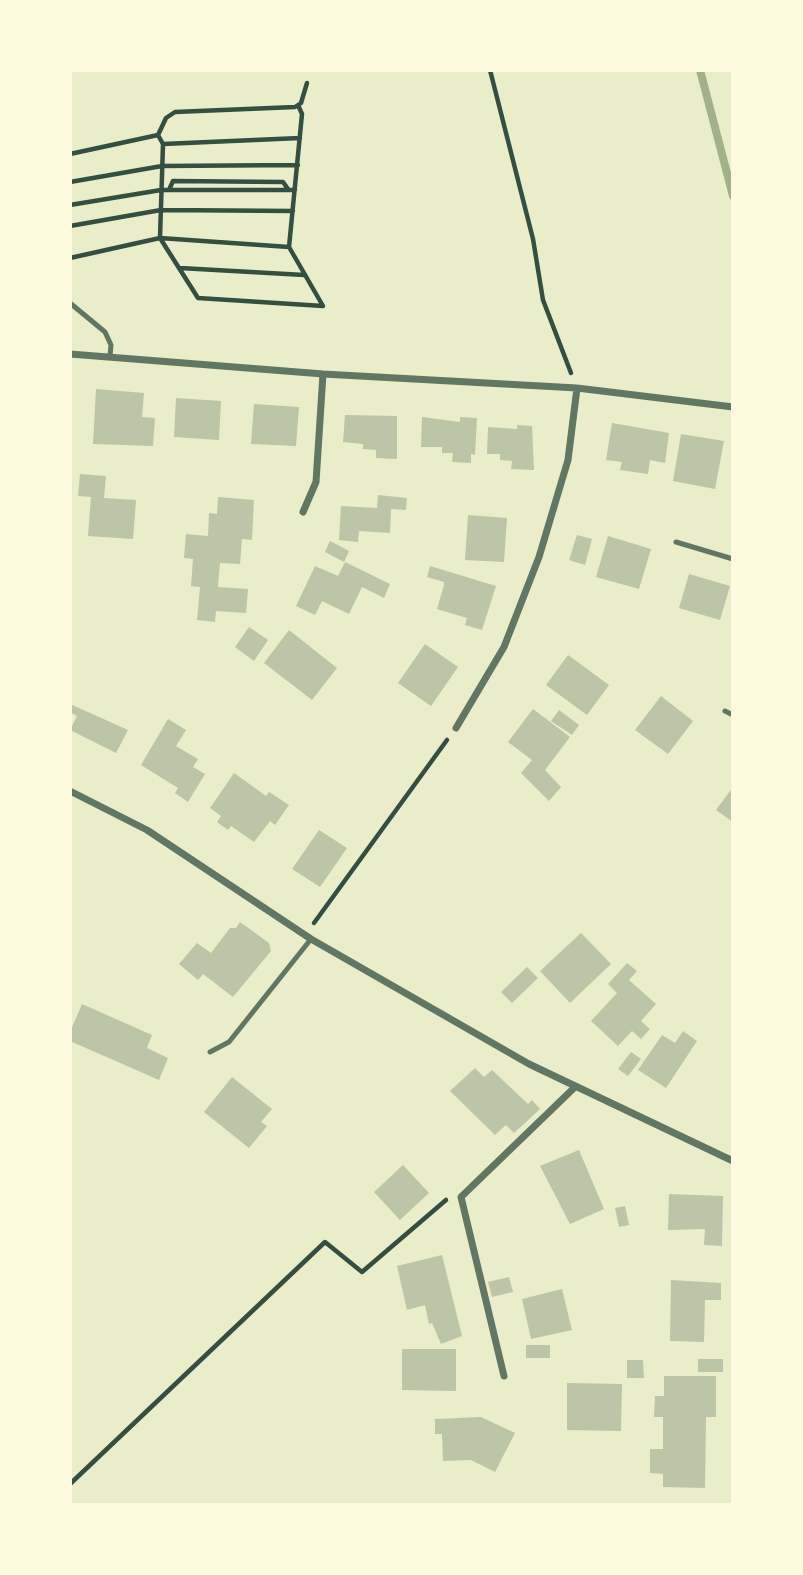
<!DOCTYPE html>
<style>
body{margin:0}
#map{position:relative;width:803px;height:1575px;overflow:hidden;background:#e9edc9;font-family:"Source Sans 3",sans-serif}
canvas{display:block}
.frame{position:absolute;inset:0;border:72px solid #fefae0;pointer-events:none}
</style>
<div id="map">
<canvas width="803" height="1575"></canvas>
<div class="frame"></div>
</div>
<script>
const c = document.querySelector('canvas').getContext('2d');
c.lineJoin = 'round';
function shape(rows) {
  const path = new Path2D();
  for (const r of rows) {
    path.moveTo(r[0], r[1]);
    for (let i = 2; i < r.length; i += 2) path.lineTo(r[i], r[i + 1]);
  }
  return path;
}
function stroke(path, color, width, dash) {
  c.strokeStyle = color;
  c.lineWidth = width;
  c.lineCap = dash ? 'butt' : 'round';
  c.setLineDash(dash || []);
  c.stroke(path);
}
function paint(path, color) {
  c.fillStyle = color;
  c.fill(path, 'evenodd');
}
stroke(shape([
 [700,70,733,196]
]), '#a3b18a', 8);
paint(shape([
 [96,389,144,393,142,417,155,418,153,446,93,444],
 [176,398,221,401,219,440,174,437],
 [254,404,299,407,296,446,251,444],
 [345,415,397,416,397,459,376,458,376,450,363,449,363,444,343,442],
 [422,417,460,422,460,417,477,418,475,455,471,454,471,463,452,462,453,453,442,453,442,447,421,447],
 [612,423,669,433,665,463,650,460,648,474,620,470,622,462,606,460],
 [517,425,532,426,534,470,511,469,512,461,500,460,500,454,487,454,488,427,517,429],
 [681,434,724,441,715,489,673,481],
 [80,474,106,476,104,498,136,500,133,539,88,536,91,497,78,496],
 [378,495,407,498,406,510,391,509,390,533,359,531,358,542,339,540,341,506,377,508],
 [218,497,254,500,252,540,242,539,240,564,220,563,219,574,218,587,248,589,246,613,216,611,215,622,197,620,200,587,191,586,193,559,184,558,186,534,208,536,209,513,217,514],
 [468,515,507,518,504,562,465,560],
 [577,535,592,539,585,565,569,560],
 [608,536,651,549,639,589,596,577],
 [330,541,349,551,344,562,325,552],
 [345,562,390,584,384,598,362,587,349,614,322,601,315,615,296,606,315,566,338,576],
 [430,566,496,586,482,630,465,625,467,618,437,609,444,585,444,582,427,577],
 [689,574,730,586,720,620,679,608],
 [249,627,268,640,254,661,235,647],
 [289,630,337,668,312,700,264,663],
 [425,644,458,667,431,706,398,683],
 [568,655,609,685,587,715,546,685],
 [661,696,693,721,668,754,635,730],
 [70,704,128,730,116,753,70,730,77,716,70,712],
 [533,709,570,737,545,770,561,787,549,801,521,773,532,760,508,742],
 [559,710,579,725,572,735,551,721],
 [168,719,186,730,176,746,198,759,193,767,205,774,188,802,175,793,178,788,141,765],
 [234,773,266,796,269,792,289,805,275,825,270,821,254,842,231,826,228,830,217,822,221,816,210,808],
 [733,787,733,822,716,810],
 [319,830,347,848,320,887,292,869],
 [240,922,269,943,271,951,233,997,203,974,198,980,179,964,197,943,211,953,230,928,236,928],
 [581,933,611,964,570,1003,540,971],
 [627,963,637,971,629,980,656,1004,641,1021,650,1029,641,1039,632,1031,618,1046,591,1021,617,993,608,984],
 [527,967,538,978,512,1003,501,992],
 [82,1004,152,1035,147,1048,168,1058,159,1080,70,1041,70,1032],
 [683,1031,697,1041,666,1088,638,1070,662,1035,675,1043],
 [631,1052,641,1059,628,1076,618,1069],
 [475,1068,484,1077,492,1070,528,1104,532,1100,540,1109,514,1133,506,1125,495,1135,450,1091],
 [232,1077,272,1109,261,1122,267,1126,249,1148,204,1112],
 [579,1150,604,1209,570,1224,540,1166],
 [403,1165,429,1193,400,1220,374,1192],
 [669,1194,723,1196,722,1246,704,1245,705,1229,668,1230],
 [625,1206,629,1225,619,1227,615,1208],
 [442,1255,462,1336,441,1344,432,1323,429,1324,425,1305,407,1310,397,1266],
 [509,1277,513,1292,492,1297,488,1282],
 [671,1280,721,1283,721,1300,705,1300,704,1342,670,1341],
 [562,1289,572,1330,531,1339,522,1299],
 [526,1345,550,1345,550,1358,526,1358],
 [402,1349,456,1349,456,1391,402,1390],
 [698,1359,723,1359,723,1372,698,1372],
 [627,1360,643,1360,644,1378,627,1378],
 [664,1376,716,1376,716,1417,706,1417,705,1488,663,1487,663,1474,650,1473,650,1449,663,1449,663,1417,654,1417,655,1396,664,1396],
 [567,1383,622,1384,621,1431,567,1430],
 [481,1417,515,1433,495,1472,471,1460,443,1461,442,1434,435,1434,435,1419]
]), '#bcc5a7');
stroke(shape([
 [490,70,533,239,543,300,571,373],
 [158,135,163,144,160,238,198,298,323,306,289,247,302,114,298,105],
 [163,144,300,138],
 [70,154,158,135,166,118,175,112,295,107,301,103,307,83],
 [70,182,162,166,298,165],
 [169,190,173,181,283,182,288,189],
 [70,205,161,190,295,190],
 [70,226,161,210,293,211],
 [70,258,160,238,289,247],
 [180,268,304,275],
 [314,923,447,740],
 [70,1484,325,1242,362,1272,446,1200]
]), '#344e41', 4.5);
stroke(shape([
 [70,303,105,332,111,345,110,356],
 [676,542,733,559],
 [725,711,733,715],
 [210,1052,229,1042,311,939]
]), '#617663', 5);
stroke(shape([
 [70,354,323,374,577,388,733,407],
 [303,512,316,482,323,374],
 [456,728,504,647,539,557,568,460,577,388],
 [70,791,147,830,311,939,529,1064,733,1161],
 [504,1376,461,1197,575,1087]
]), '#617663', 7);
</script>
